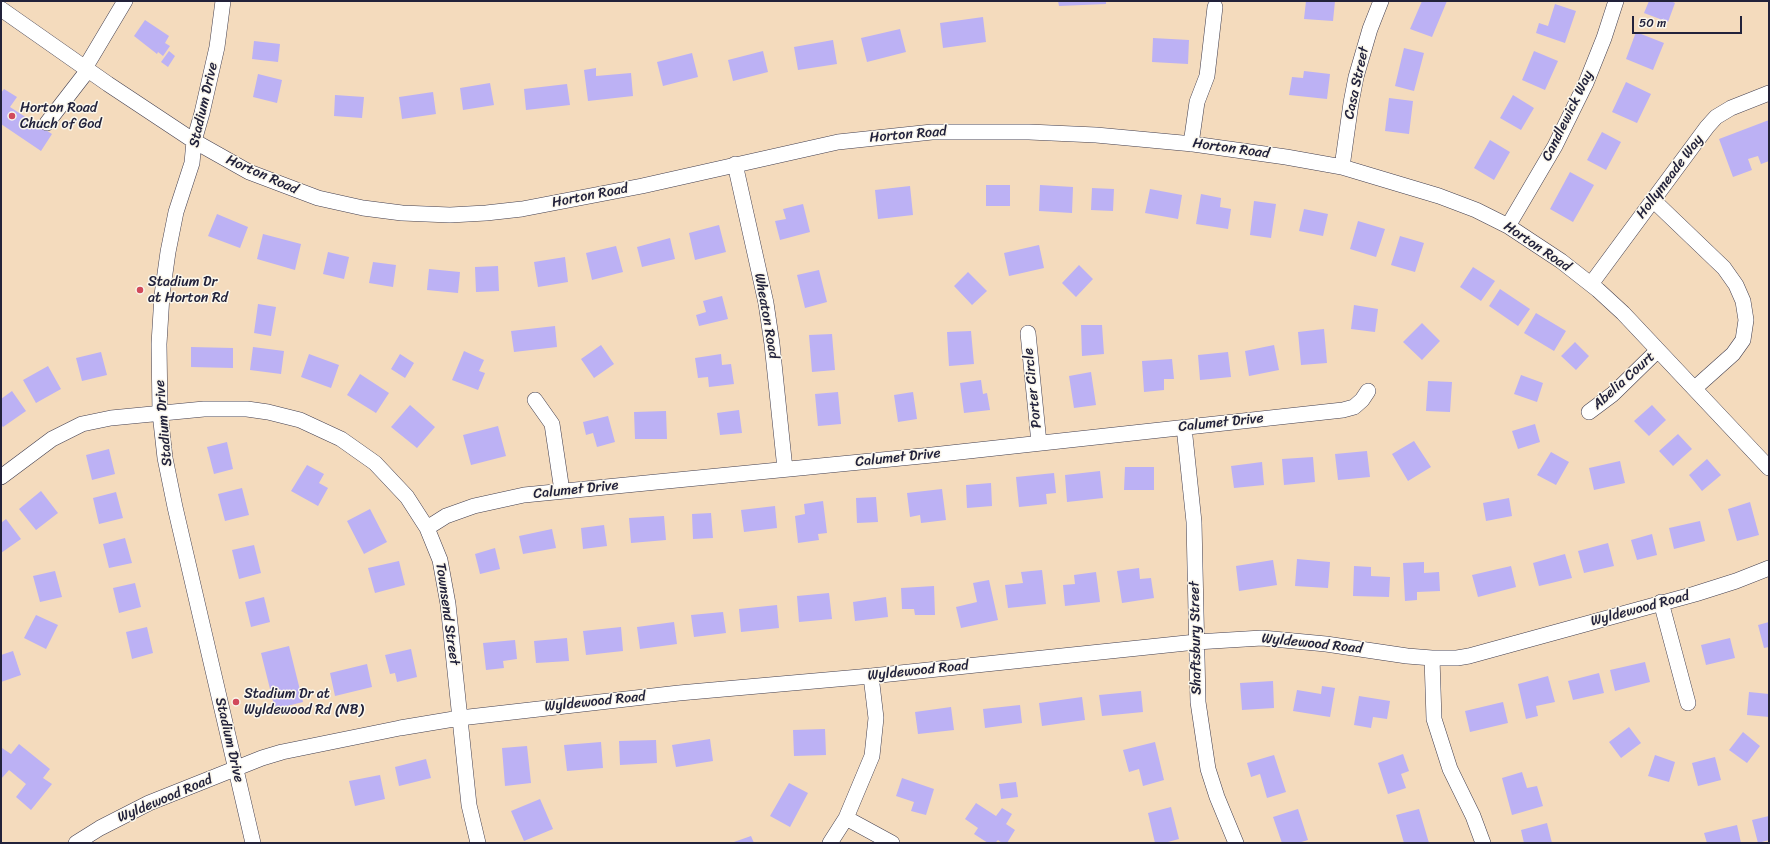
<!DOCTYPE html>
<style>
body{margin:0}
#map{position:relative;width:1770px;height:844px;overflow:hidden;background:#f4dbbd;font-family:Sriracha,sans-serif}
canvas{display:block}
.frame{position:absolute;inset:0;border:2px solid #22223b;pointer-events:none}
.scale{position:absolute;left:1632px;top:16px;width:110px;height:18px;box-sizing:border-box;border:2px solid #22223b;border-top:0;padding-left:5px;font-size:12px;line-height:14px;white-space:nowrap;color:#22223b;-webkit-text-stroke:3px #fbf7ec;paint-order:stroke}
</style>
<div id="map">
<canvas width="1770" height="844"></canvas>
<div class="frame"></div>
<div class="scale">50 m</div>
</div>
<script>
const c = document.querySelector('canvas').getContext('2d');
c.lineJoin = 'round';
function paint(path, color) {
  c.fillStyle = color;
  c.fill(path, 'evenodd');
}
function shape(rows) {
  const path = new Path2D();
  for (const r of rows) {
    path.moveTo(r[0], r[1]);
    for (let i = 2; i < r.length; i += 2) path.lineTo(r[i], r[i + 1]);
  }
  return path;
}
function stroke(path, color, width, dash) {
  c.strokeStyle = color;
  c.lineWidth = width;
  c.lineCap = dash ? 'butt' : 'round';
  c.setLineDash(dash || []);
  c.stroke(path);
}
function label(font, color, halo, rows, align = 'center') {
  c.font = font + ' Sriracha,sans-serif';
  c.lineWidth = 3;
  c.setLineDash([]);
  c.textBaseline = 'middle';
  c.strokeStyle = halo;
  c.fillStyle = color;
  for (const [text, x, y, turn = 0] of rows) {
    c.save();
    c.translate(x, y);
    c.rotate((+turn || 0) * Math.PI / 180);
    c.textAlign = isNaN(turn) ? turn : align;
    if (halo) c.strokeText(text, 0, 0);
    c.fillText(text, 0, 0);
    c.restore();
  }
}
paint(shape([
 [1058,1,1106,1,1106,4,1059,6],
 [1306,1,1335,1,1333,21,1304,19],
 [1422,1,1447,1,1432,37,1410,29],
 [1649,1,1671,1,1675,3,1668,22,1644,13],
 [1555,4,1576,11,1565,43,1536,33,1539,23,1548,26],
 [983,17,986,42,943,48,940,23],
 [145,20,169,36,165,43,170,46,163,56,158,52,157,54,134,36],
 [900,29,906,52,867,62,861,38],
 [1636,32,1664,43,1653,70,1626,59],
 [1153,38,1189,40,1188,64,1152,62],
 [833,40,837,64,798,70,794,47],
 [254,41,280,44,278,62,252,59],
 [1404,48,1424,53,1414,91,1395,86],
 [169,51,175,56,168,67,161,62],
 [763,51,768,72,733,81,728,60],
 [1534,51,1558,61,1545,90,1522,80],
 [692,53,698,77,663,86,657,62],
 [596,68,596,76,631,73,633,96,588,101,584,70],
 [1304,71,1330,74,1327,99,1289,95,1292,77,1303,78],
 [258,74,282,80,277,103,253,97],
 [1626,82,1651,94,1637,123,1612,112],
 [490,83,494,105,463,110,460,88],
 [567,84,570,105,526,110,524,89],
 [4,89,17,97,10,107,52,134,41,151,1,124,1,93],
 [433,92,436,114,402,119,399,97],
 [335,95,364,97,362,118,334,116],
 [1513,95,1534,108,1521,130,1500,118],
 [1389,98,1413,101,1409,134,1385,131],
 [1769,120,1769,161,1761,164,1758,156,1748,159,1752,170,1733,177,1719,139],
 [1602,132,1621,142,1606,170,1587,160],
 [1490,140,1510,152,1494,180,1474,168],
 [1570,172,1594,185,1573,222,1550,209],
 [986,185,1010,185,1010,206,986,206],
 [1040,185,1073,187,1072,213,1039,211],
 [910,186,913,215,878,219,875,190],
 [1092,188,1114,189,1113,211,1091,210],
 [1150,189,1182,195,1178,219,1145,213],
 [1201,194,1221,198,1220,207,1231,209,1228,229,1196,224],
 [1254,201,1276,204,1271,238,1250,235],
 [803,204,810,232,780,240,775,221,786,219,783,209],
 [1304,209,1328,214,1323,236,1299,231],
 [217,214,248,227,240,248,208,236],
 [1358,221,1385,229,1376,257,1350,249],
 [719,225,726,252,695,260,689,233],
 [263,234,301,244,295,270,257,259],
 [1400,236,1424,243,1415,272,1391,265],
 [670,238,675,259,642,267,637,247],
 [1039,245,1044,268,1009,276,1004,253],
 [616,246,623,272,592,280,586,253],
 [328,252,349,257,344,279,323,274],
 [565,257,568,282,538,287,534,262],
 [373,262,396,265,393,287,369,283],
 [1079,265,1093,279,1076,297,1062,283],
 [498,266,499,291,476,292,475,267],
 [1473,267,1495,281,1481,301,1460,287],
 [429,269,460,272,458,293,427,290],
 [819,270,827,302,805,308,797,275],
 [968,272,987,291,972,305,954,286],
 [1500,289,1530,309,1518,326,1489,306],
 [722,296,728,319,699,326,696,315,706,312,703,301],
 [258,304,276,307,271,336,254,333],
 [1354,305,1378,309,1375,332,1351,329],
 [1536,313,1566,331,1554,351,1524,333],
 [1422,323,1440,341,1422,360,1403,342],
 [1081,325,1102,325,1104,354,1082,356],
 [555,326,557,347,514,352,511,331],
 [1324,329,1327,363,1301,365,1298,332],
 [971,331,974,364,949,366,947,332],
 [832,334,835,370,812,372,809,335],
 [1575,342,1589,356,1576,370,1561,356],
 [601,345,614,364,594,378,581,359],
 [1274,345,1279,370,1249,376,1245,351],
 [191,347,233,348,233,368,191,367],
 [253,347,284,351,281,374,250,370],
 [464,351,484,360,479,371,485,373,478,390,452,380],
 [101,352,107,375,82,381,76,358],
 [1228,352,1231,377,1200,380,1198,355],
 [309,354,339,365,331,388,301,377],
 [400,354,414,363,405,378,391,369],
 [721,354,722,365,731,364,734,384,709,387,708,377,698,378,695,358],
 [1172,359,1174,379,1164,379,1164,390,1144,392,1142,361],
 [48,366,61,389,36,403,23,380],
 [1091,372,1096,405,1074,408,1069,376],
 [360,374,389,393,376,413,347,395],
 [1521,375,1543,383,1537,402,1514,394],
 [981,380,983,394,987,393,990,410,964,413,960,383],
 [1428,381,1452,382,1450,412,1426,411],
 [12,391,26,411,3,427,1,425,1,399],
 [838,392,841,424,818,426,815,394],
 [913,392,917,419,898,422,894,395],
 [410,405,435,427,417,448,391,427],
 [1652,405,1666,420,1649,436,1634,421],
 [739,410,742,433,720,435,717,413],
 [666,411,667,439,635,439,634,412],
 [608,416,615,442,597,447,593,433,586,435,583,422],
 [1535,424,1540,442,1518,449,1512,431],
 [498,426,506,456,471,465,463,435],
 [1678,434,1692,449,1673,466,1659,451],
 [1414,441,1431,467,1408,481,1392,454],
 [227,442,233,469,214,474,207,447],
 [109,449,115,474,92,480,86,455],
 [1367,451,1370,477,1338,480,1335,454],
 [1551,452,1569,462,1556,485,1537,475],
 [1313,457,1315,482,1284,485,1282,459],
 [1707,459,1721,475,1702,491,1689,475],
 [1620,461,1625,483,1594,490,1589,468],
 [1262,462,1264,485,1234,488,1231,466],
 [307,465,324,474,319,483,328,488,318,506,291,491],
 [1125,467,1154,467,1154,490,1124,490],
 [1100,471,1103,498,1067,502,1065,475],
 [1054,473,1056,493,1046,494,1047,504,1019,507,1016,477],
 [991,483,992,506,967,508,966,485],
 [242,488,249,515,225,521,218,494],
 [942,489,946,520,921,523,920,515,910,517,907,493],
 [41,491,58,513,36,530,19,509],
 [116,492,123,518,99,524,93,498],
 [876,497,878,522,857,523,856,498],
 [1509,498,1512,516,1486,521,1483,503],
 [823,501,827,533,818,534,819,540,798,543,795,516,805,514,804,504],
 [1750,502,1759,535,1737,541,1728,509],
 [775,506,777,528,744,532,741,510],
 [370,509,387,542,364,554,347,521],
 [711,513,713,538,693,539,692,514],
 [664,516,666,540,631,543,629,518],
 [6,519,21,539,1,553,1,523],
 [1700,521,1705,541,1674,549,1669,528],
 [604,525,607,546,583,549,581,528],
 [552,529,556,548,523,554,519,536],
 [1652,534,1657,555,1637,560,1631,540],
 [125,538,132,563,109,568,103,544],
 [1608,543,1614,566,1584,573,1578,551],
 [254,545,261,573,239,579,232,550],
 [495,548,500,569,480,574,475,554],
 [1565,554,1572,578,1539,586,1533,563],
 [1297,559,1330,562,1328,588,1295,586],
 [1273,560,1277,585,1239,591,1236,566],
 [399,561,405,585,375,593,368,568],
 [1424,562,1424,573,1439,572,1440,591,1417,592,1417,600,1405,601,1403,563],
 [1354,566,1371,567,1371,576,1390,577,1389,597,1353,596],
 [1511,566,1516,587,1478,597,1472,575],
 [1139,568,1140,579,1151,578,1154,598,1122,603,1117,571],
 [1042,570,1046,604,1008,608,1005,585,1023,583,1021,572],
 [55,571,62,597,40,602,33,576],
 [1096,572,1100,602,1065,606,1063,585,1075,584,1074,575],
 [989,580,998,620,961,628,956,607,977,602,973,583],
 [135,583,141,607,119,613,113,588],
 [934,586,935,615,915,615,914,609,902,609,901,588],
 [829,593,832,619,799,622,797,596],
 [264,597,270,622,251,627,245,602],
 [886,597,888,617,855,621,853,602],
 [777,605,779,628,741,632,739,609],
 [723,612,726,633,694,637,691,615],
 [36,615,58,625,46,649,24,638],
 [674,622,677,644,640,649,637,627],
 [1769,622,1769,647,1764,648,1758,625],
 [147,627,153,653,132,659,126,632],
 [621,627,623,651,586,655,583,631],
 [567,638,569,661,536,663,534,641],
 [1730,638,1735,658,1706,665,1701,645],
 [515,640,517,659,503,661,504,668,486,670,483,643],
 [289,646,303,702,275,709,261,653],
 [411,649,417,677,397,682,395,673,390,674,385,655],
 [13,651,21,675,1,682,1,655],
 [1645,662,1650,682,1615,691,1610,670],
 [367,664,372,687,335,696,330,673],
 [1599,673,1604,693,1573,700,1568,681],
 [1548,676,1555,702,1536,706,1538,716,1526,719,1518,684],
 [1273,681,1274,708,1242,710,1240,683],
 [1322,686,1335,688,1330,717,1293,711,1297,690,1321,694],
 [1141,691,1143,712,1102,716,1099,695],
 [1749,692,1769,694,1769,717,1747,715],
 [1359,696,1390,701,1387,719,1373,717,1371,728,1354,725],
 [1082,697,1085,720,1042,726,1039,703],
 [1503,702,1508,723,1470,732,1465,711],
 [1020,705,1022,723,985,728,983,709],
 [951,707,954,730,918,734,915,712],
 [1629,727,1641,743,1621,758,1609,742],
 [825,729,826,755,794,756,793,730],
 [1743,732,1760,746,1747,763,1729,750],
 [710,739,713,761,676,767,672,745],
 [656,740,657,763,620,765,619,741],
 [601,742,603,768,567,771,564,745],
 [1155,742,1164,780,1143,786,1139,769,1129,772,1123,750],
 [19,744,50,769,43,778,52,784,31,810,16,797,26,784,9,770,1,779,1,749,2,748,11,754],
 [527,746,531,783,505,786,502,748],
 [1403,754,1409,771,1401,774,1406,788,1388,794,1378,763],
 [1274,755,1286,792,1267,798,1260,774,1251,777,1247,763],
 [1655,755,1675,762,1669,782,1648,776],
 [1715,757,1721,780,1698,786,1692,763],
 [426,759,431,778,399,786,395,767],
 [1522,772,1527,788,1537,786,1543,806,1512,815,1502,778],
 [380,775,385,799,355,806,349,781],
 [902,778,934,789,926,815,911,811,914,802,896,796],
 [1016,782,1018,797,1001,799,999,784],
 [789,783,808,793,790,827,770,816],
 [540,799,553,829,524,841,511,811],
 [976,803,996,816,1002,808,1012,814,1006,824,1015,830,1007,843,1002,843,998,840,995,843,988,843,974,834,978,828,965,819],
 [1171,807,1179,839,1164,843,1155,843,1148,813],
 [1298,809,1308,840,1298,843,1282,843,1273,817],
 [1419,809,1429,843,1404,843,1396,815],
 [1769,816,1769,840,1758,843,1752,820],
 [1547,823,1552,843,1524,843,1521,830],
 [1737,825,1741,843,1707,843,1704,833],
 [751,836,754,843,731,843]
]), '#bcb1f4');
const minor = shape([
 [223,1,217,47,202,113,194,141,192,163,176,212,168,252,162,295,159,344,160,413,165,458,175,507,253,843],
 [1,9,108,84,194,141,249,172,318,198,363,208,402,213,450,215,486,213,522,209,642,186,838,142,932,132,1029,132,1096,135,1193,144,1286,157,1342,167,1439,196,1476,210,1508,226,1561,261,1598,290,1623,313,1769,468],
 [85,68,125,1],
 [47,123,88,70],
 [1191,144,1197,102,1207,76,1215,7],
 [735,164,766,303,772,344,785,469],
 [1342,167,1351,103,1356,77,1370,29,1381,1],
 [1653,200,1724,268,1736,285,1743,301,1746,320,1743,340,1733,354,1695,388],
 [1508,226,1555,146,1586,83,1604,38,1616,1],
 [1591,284,1707,127,1716,117,1731,108,1769,93],
 [1028,333,1039,443],
 [535,400,552,424,562,491],
 [1589,412,1613,394,1658,350],
 [1184,427,1194,522,1198,702,1208,769,1217,797,1236,843],
 [1,477,52,439,82,424,111,418,204,409,247,409,268,412,300,420,341,439,375,463,407,497,427,528,440,560,448,604,469,805,478,843],
 [427,528,446,516,474,506,524,495,932,455,1343,410,1354,407,1362,400,1368,391],
 [1661,602,1688,703],
 [1432,658,1434,719,1450,769,1473,816,1483,843],
 [846,818,892,843],
 [76,843,100,828,149,803,262,758,282,752,400,728,460,718,679,693,871,676,1196,642,1262,638,1326,644,1407,656,1432,658,1457,658,1469,656,1695,594,1736,581,1769,568],
 [830,843,846,818,872,756,876,718,871,676]
]);
stroke(minor, '#423e4e', 16);
stroke(minor, '#fff', 15);
for (const [x, y, r, color] of [
 [12,116,4,"#d1495b"],
 [140,290,4,"#d1495b"],
 [236,702,4,"#d1495b"]
]) {
  const dot = new Path2D();
  dot.arc(x, y, r, 0, 2 * Math.PI);
  c.fillStyle = color;
  c.fill(dot);
  stroke(dot, '#fbf7ec', 1.5);
}
label('14px', '#22223b', '#fbf7ec', [
 ["Casa Street",1357,83,-78],
 ["Stadium Drive",204,105,-77],
 ["Candlewick Way",1568,116,-64],
 ["Horton Road",908,135,-5],
 ["Horton Road",1231,149,8],
 ["Horton Road",262,175,24],
 ["Hollymeade Way",1670,177,-53],
 ["Horton Road",590,196,-11],
 ["Horton Road",1537,247,34],
 ["Wheaton Road",766,316,80],
 ["Abelia Court",1624,381,-42],
 ["Porter Circle",1033,388,-96],
 ["Stadium Drive",164,423,-95],
 ["Calumet Drive",1221,423,-6],
 ["Calumet Drive",898,458,-6],
 ["Calumet Drive",576,490,-6],
 ["Wyldewood Road",1640,609,-15],
 ["Townsend Street",447,614,82],
 ["Shaftsbury Street",1196,638,-91],
 ["Wyldewood Road",1312,644,6],
 ["Wyldewood Road",918,671,-6],
 ["Wyldewood Road",595,702,-6],
 ["Stadium Drive",229,740,77],
 ["Wyldewood Road",165,799,-23]
]);
label('14px', '#22223b', '#fbf7ec', [
 ["Horton Road",20,108],
 ["Chuch of God",20,124],
 ["Stadium Dr",148,282],
 ["at Horton Rd",148,298],
 ["Stadium Dr at",244,694],
 ["Wyldewood Rd (NB)",244,710]
], 'left');
</script>
